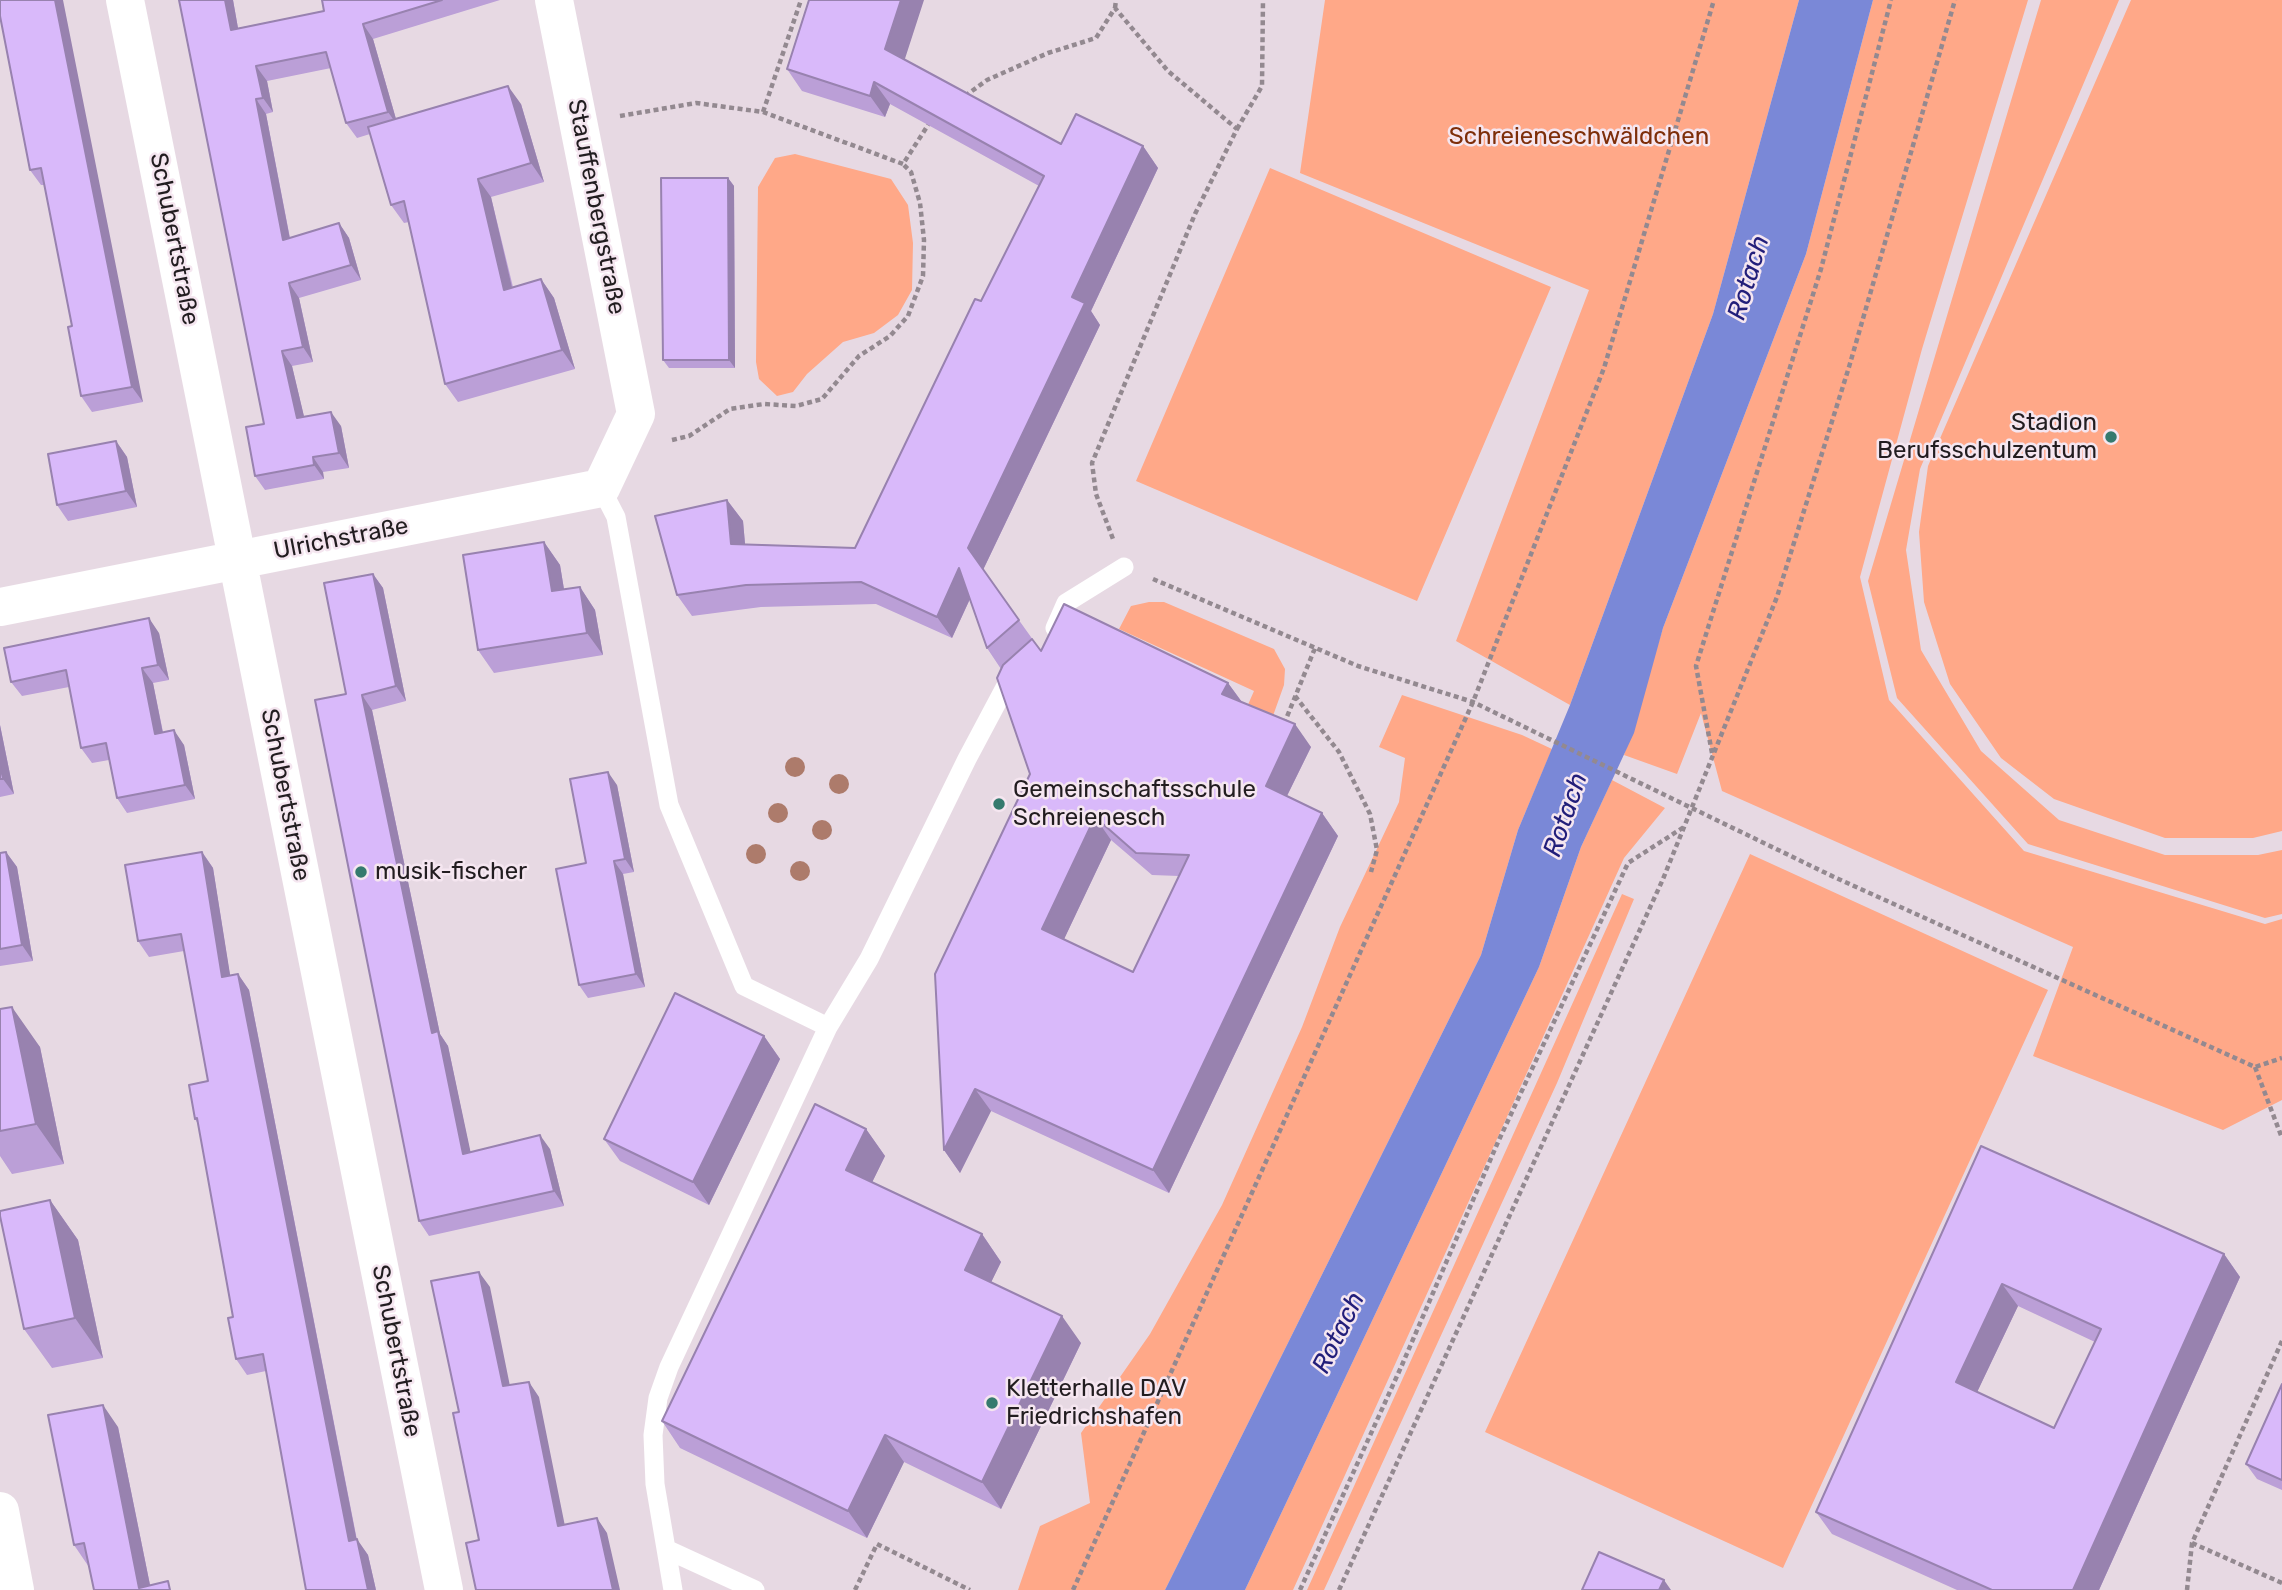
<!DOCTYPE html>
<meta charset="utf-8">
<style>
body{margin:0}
canvas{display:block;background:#e7d9e3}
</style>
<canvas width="2282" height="1590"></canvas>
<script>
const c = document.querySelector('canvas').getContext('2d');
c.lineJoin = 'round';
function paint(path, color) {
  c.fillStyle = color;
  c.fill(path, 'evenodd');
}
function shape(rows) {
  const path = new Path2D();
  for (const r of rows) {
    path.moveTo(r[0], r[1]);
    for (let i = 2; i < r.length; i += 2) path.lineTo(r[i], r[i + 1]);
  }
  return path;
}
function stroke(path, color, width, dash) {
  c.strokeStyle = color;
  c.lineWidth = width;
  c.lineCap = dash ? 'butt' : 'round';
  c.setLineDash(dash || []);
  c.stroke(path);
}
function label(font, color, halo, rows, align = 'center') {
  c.font = font + ' Rubik,sans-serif';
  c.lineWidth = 5;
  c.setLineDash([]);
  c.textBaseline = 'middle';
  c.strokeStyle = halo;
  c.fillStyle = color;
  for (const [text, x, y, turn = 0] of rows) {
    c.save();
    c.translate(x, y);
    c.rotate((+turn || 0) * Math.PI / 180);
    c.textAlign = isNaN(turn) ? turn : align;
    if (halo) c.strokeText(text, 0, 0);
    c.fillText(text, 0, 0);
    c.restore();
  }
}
paint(shape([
 [1325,0,1799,0,1713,314,1570,705,1456,641,1589,290,1300,173],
 [1873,0,2028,0,1922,349,1860,577,1889,700,2024,851,2265,924,2282,919,2282,1100,2223,1130,2033,1056,2073,947,1722,791,1701,713,1677,774,1624,755,1663,628,1806,254],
 [2041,0,2119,0,1920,469,1906,550,1921,650,1981,751,2059,820,2165,855,2258,855,2282,850,2282,914,2265,918,2028,844,1897,698,1868,581],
 [2131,0,2282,0,2282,831,2253,838,2165,838,2054,799,2001,758,1950,684,1924,602,1919,532,1928,466],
 [795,154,891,179,908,205,913,243,912,290,898,315,874,333,843,342,807,374,793,392,777,396,759,379,756,362,758,187,775,158],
 [1270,168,1551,287,1417,601,1136,481],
 [1149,602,1164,602,1274,649,1285,669,1284,685,1269,727,1243,716,1254,691,1119,629,1131,606],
 [1402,695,1522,735,1552,749,1518,830,1481,955,1165,1590,1018,1590,1040,1526,1090,1503,1081,1433,1150,1334,1222,1205,1302,1027,1340,927,1399,802,1405,758,1379,747],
 [1612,780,1665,808,1624,858,1293,1590,1245,1590,1539,967,1581,847],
 [1750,854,2048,990,1783,1568,1485,1432],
 [1622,894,1634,899,1557,1083,1324,1590,1307,1590]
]), '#ffa888');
paint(shape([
 [1799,0,1873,0,1806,254,1663,628,1634,733,1581,847,1539,967,1245,1590,1165,1590,1481,955,1518,830,1570,705,1713,314]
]), '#7a88d7');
stroke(shape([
 [1115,8,1116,0],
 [965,96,987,80,1048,53,1096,38,1115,8,1168,71,1237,129,1195,214,1092,463,1096,494,1113,539],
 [763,112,801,0],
 [620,116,696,103,763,112,903,164,930,122],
 [1237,129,1262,86,1263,0],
 [672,440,689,436,730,409,764,404,796,406,822,399,859,356,890,336,908,316,923,276,924,240,920,203,911,172,903,164],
 [1153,579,1358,666,1473,702,1834,877,2255,1067,2282,1058],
 [1295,696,1339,752,1370,814,1377,850,1371,872],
 [1284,724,1315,648],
 [1712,753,1696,666,1821,269,1891,0],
 [2255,1067,2282,1138],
 [2192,1543,2282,1583],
 [855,1590,877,1544,970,1590],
 [1073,1590,1473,702,1604,368,1714,0],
 [1300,1590,1402,1365,1498,1142,1628,863,1684,827],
 [1339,1590,1663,879,1777,597,1849,367,1955,0],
 [2187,1590,2192,1543,2282,1341]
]), '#938990', 4.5, [5, 3.5]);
stroke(shape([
 [601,488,616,517,669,805,744,986,828,1027,669,1367,658,1398,653,1435,655,1484,673,1590],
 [1055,628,1066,603,1124,567],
 [828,1027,869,959,967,759,1009,680,1016,673],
 [668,1550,755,1590]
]), '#fff', 19);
stroke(shape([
 [125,0,444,1590],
 [0,607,601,488,636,414,554,0],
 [0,1511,15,1590]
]), '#fff', 38);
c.fillStyle = '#ad7b6b';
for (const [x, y] of [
 [795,767],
 [839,784],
 [778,813],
 [822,830],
 [756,854],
 [800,871]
]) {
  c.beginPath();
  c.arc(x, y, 10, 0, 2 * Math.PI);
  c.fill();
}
paint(shape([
 [179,0,233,0,238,28,324,11,322,0,500,0,373,39,396,119,521,104,544,182,491,197,513,287,541,279,554,298,575,369,458,402,445,384,409,222,404,223,391,205,370,134,357,138,346,123,331,68,267,81,273,112,266,114,290,238,339,223,349,238,361,280,299,298,313,362,292,366,304,417,341,426,349,468,323,472,324,479,265,490,255,476,264,424],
 [0,16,143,402,92,412,81,396,72,326,44,185,41,185,30,170],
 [904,60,1061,144,1143,146,1158,168,1091,311,1100,325,983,570,1041,651,1228,683,1242,702,1311,747,1287,796,1322,813,1338,836,1169,1193,991,1111,960,1173,944,1150,1030,774,1001,669,987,648,970,599,952,638,876,604,761,607,692,616,677,595,727,500,743,521,745,544,855,548,1039,186,890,104,885,117,802,91,787,69],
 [1111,840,1152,875,1179,876,1133,972,1064,939],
 [728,178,734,186,735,368,669,368,663,360],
 [116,441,127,457,137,507,68,521,57,505],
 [544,542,560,565,564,589,580,587,595,610,603,655,494,673,478,650],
 [373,574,383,588,406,701,372,710,440,1034,448,1046,470,1152,550,1149,564,1206,429,1236,419,1221,346,694],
 [159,633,169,680,153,683,163,732,184,745,195,799,127,813,117,798,109,760,92,763,81,748,69,687,22,696,11,682],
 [0,725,14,794,0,797],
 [617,785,634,872,623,874,645,987,588,998,579,985,586,863],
 [6,852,17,867,33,961,0,966,0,853],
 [202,852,213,868,230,976,238,974,249,990,357,1540,368,1555,376,1590,266,1371,247,1375,236,1359,233,1317,198,1124,195,1119,208,1081,184,951,149,957,138,941],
 [0,1009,40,1047,64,1164,12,1174,0,1156],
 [764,1036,780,1059,709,1205,620,1161,604,1139],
 [866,1129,885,1156,872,1182,982,1234,1001,1262,991,1282,1081,1343,1001,1509,904,1462,867,1538,680,1448,662,1421],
 [1981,1146,2224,1254,2240,1277,2099,1590,1957,1590,1832,1534,1816,1512],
 [2018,1306,2095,1342,2054,1428,1977,1392],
 [50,1200,78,1240,103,1358,52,1368,24,1329],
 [2282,1384,2282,1490,2257,1479,2246,1464],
 [118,1427,150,1585,94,1590,89,1567,74,1545]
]), '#bb9fd7');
paint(shape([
 [55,0,63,0,143,402,132,387],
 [225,0,233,0,241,45,231,30],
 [901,0,924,0,901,71,885,49],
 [363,24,373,39,398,126,388,112],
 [256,66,267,81,273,112,263,98],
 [874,82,890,104,885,117,870,96],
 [508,86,521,104,544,182,531,163],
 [256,99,266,114,293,255,283,240],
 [1143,146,1158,168,1091,311,1100,325,983,570,968,548,1072,297],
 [728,178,734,186,735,368,729,360],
 [478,179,491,197,517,309,504,290],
 [339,223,349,238,361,280,351,265],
 [541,279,554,298,575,369,562,350],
 [289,283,299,298,313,362,303,347],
 [282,351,292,366,308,433,297,418],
 [331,412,341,426,349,468,339,453],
 [116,441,127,457,137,507,126,491],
 [313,457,323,472,324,479,314,465],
 [727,500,743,521,747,566,731,544],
 [544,542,560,565,568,614,552,591],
 [959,568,974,590,952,638,937,617],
 [373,574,383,588,406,701,396,686],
 [580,587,595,610,603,655,587,633],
 [149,618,159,633,169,680,158,665],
 [142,668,153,683,166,749,155,734],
 [1228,683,1244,705,1222,694],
 [362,695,372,710,440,1034,448,1046,474,1168,463,1154,432,1033],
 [1295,724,1311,747,1281,808,1266,786],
 [0,725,14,794,3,779,0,764],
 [174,730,184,745,195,799,185,785],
 [608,772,617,785,634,872,625,859],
 [1322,813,1338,836,1169,1193,1153,1170],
 [1095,817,1111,840,1058,952,1042,929],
 [6,852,17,867,33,961,22,945],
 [202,852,213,868,233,993,222,977],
 [614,861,623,874,645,987,636,974],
 [238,974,249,990,360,1557,349,1541],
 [12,1007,40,1047,64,1164,36,1124],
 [764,1036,780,1059,709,1205,693,1182],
 [975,1089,991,1111,960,1173,944,1150],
 [866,1129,885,1156,865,1197,846,1170],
 [540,1135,550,1149,564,1206,554,1191],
 [50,1200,78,1240,103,1358,75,1318],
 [982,1234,1001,1262,984,1297,965,1270],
 [2224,1254,2240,1277,2099,1590,2073,1590],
 [479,1272,490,1287,513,1401,503,1386],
 [2002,1284,2018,1306,1971,1405,1956,1382],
 [1062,1316,1081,1343,1001,1509,982,1482],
 [529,1382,539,1397,568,1541,558,1526],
 [103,1405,118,1427,151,1590,139,1588],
 [885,1435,904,1462,867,1538,848,1511],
 [597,1518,607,1533,620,1590,613,1590],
 [357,1539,368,1555,376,1590,368,1590],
 [1664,1580,1671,1590,1659,1590]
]), '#9882af');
const building = shape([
 [0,0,55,0,132,387,81,396,68,327,72,326,41,168,30,170,0,16,0,0],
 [179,0,225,0,231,30,324,11,322,0,442,0,363,24,388,112,346,123,326,52,256,66,263,98,256,99,283,240,339,223,351,265,289,283,303,347,282,351,297,418,331,412,339,453,313,457,314,465,255,476,246,427,264,424,179,0],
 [809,0,901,0,885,49,1061,144,1076,114,1143,146,1072,297,1085,303,968,548,1019,620,987,648,959,568,937,617,861,582,746,585,677,595,655,516,727,500,731,544,855,548,975,299,981,301,1044,176,874,82,870,96,787,69,809,0],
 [508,86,531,163,478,179,504,290,541,279,562,350,445,384,404,201,391,205,368,127,508,86],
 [661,178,728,178,729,360,663,360,661,178],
 [116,441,126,491,57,505,48,454,116,441],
 [544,542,552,591,580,587,587,633,478,650,463,555,544,542],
 [373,574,396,686,362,695,432,1033,438,1031,463,1154,540,1135,554,1191,419,1221,315,700,346,694,324,583,373,574],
 [1064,604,1228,683,1222,694,1295,724,1266,786,1322,813,1153,1170,975,1089,944,1150,935,974,1030,774,997,678,1003,665,1032,639,1041,651,1064,604],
 [1095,817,1136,853,1189,855,1133,972,1042,929,1095,817],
 [149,618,158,665,142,668,155,734,174,730,185,785,117,798,106,743,81,748,66,670,11,682,4,648,149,618],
 [0,764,3,779,0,779,0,764],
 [608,772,625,859,614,861,636,974,579,985,556,869,586,863,570,779,608,772],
 [6,852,22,945,0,949,0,853,6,852],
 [202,852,222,977,238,974,349,1541,357,1539,368,1590,306,1590,263,1354,236,1359,228,1318,233,1317,197,1118,195,1119,189,1085,208,1081,181,934,138,941,125,865,202,852],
 [675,993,764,1036,693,1182,604,1139,675,993],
 [12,1007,36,1124,0,1131,0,1009,12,1007],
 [815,1104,866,1129,846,1170,982,1234,965,1270,1062,1316,982,1482,885,1435,848,1511,662,1421,815,1104],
 [1981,1146,2224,1254,2073,1590,1992,1590,1816,1512,1981,1146],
 [2002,1284,2101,1329,2054,1428,1956,1382,2002,1284],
 [50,1200,75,1318,24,1329,0,1216,0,1211,50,1200],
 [479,1272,503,1386,529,1382,558,1526,597,1518,613,1590,476,1590,466,1543,479,1540,453,1413,459,1412,431,1281,479,1272],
 [2282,1384,2282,1480,2246,1464,2282,1384],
 [103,1405,139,1588,168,1581,170,1590,94,1590,84,1543,74,1545,48,1415,103,1405],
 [1599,1552,1664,1580,1659,1590,1582,1590,1599,1552]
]);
paint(building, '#d9b9fa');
stroke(building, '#9882af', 2);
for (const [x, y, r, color] of [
 [2111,437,7,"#357a6e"],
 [999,804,7,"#357a6e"],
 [361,872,7,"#357a6e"],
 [992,1403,7,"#357a6e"]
]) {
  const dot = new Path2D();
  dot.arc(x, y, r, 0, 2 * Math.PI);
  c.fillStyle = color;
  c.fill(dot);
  stroke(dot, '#f5e6f0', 2.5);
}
label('24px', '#7e2e09', '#f5e6f0', [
 ["Schreieneschwäldchen",1579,137]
]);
label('24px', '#221d20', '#f5e6f0', [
 ["Stauffenbergstraße",596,207,79],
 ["Schubertstraße",174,239,79],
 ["Ulrichstraße",341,539,-11],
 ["Schubertstraße",285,795,79],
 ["Schubertstraße",396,1351,79]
]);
label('24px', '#221d20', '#f5e6f0', [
 ["Stadion",2097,423,"right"],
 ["Berufsschulzentum",2097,451,"right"],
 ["Gemeinschaftsschule",1013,790],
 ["Schreienesch",1013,818],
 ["musik-fischer",375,872],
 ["Kletterhalle DAV",1006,1389],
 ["Friedrichshafen",1006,1417]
], 'left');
label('italic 26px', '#221e7a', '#f5e6f0', [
 ["Rotach",1749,278,-73],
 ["Rotach",1566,815,-71],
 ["Rotach",1339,1333,-64]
]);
</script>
